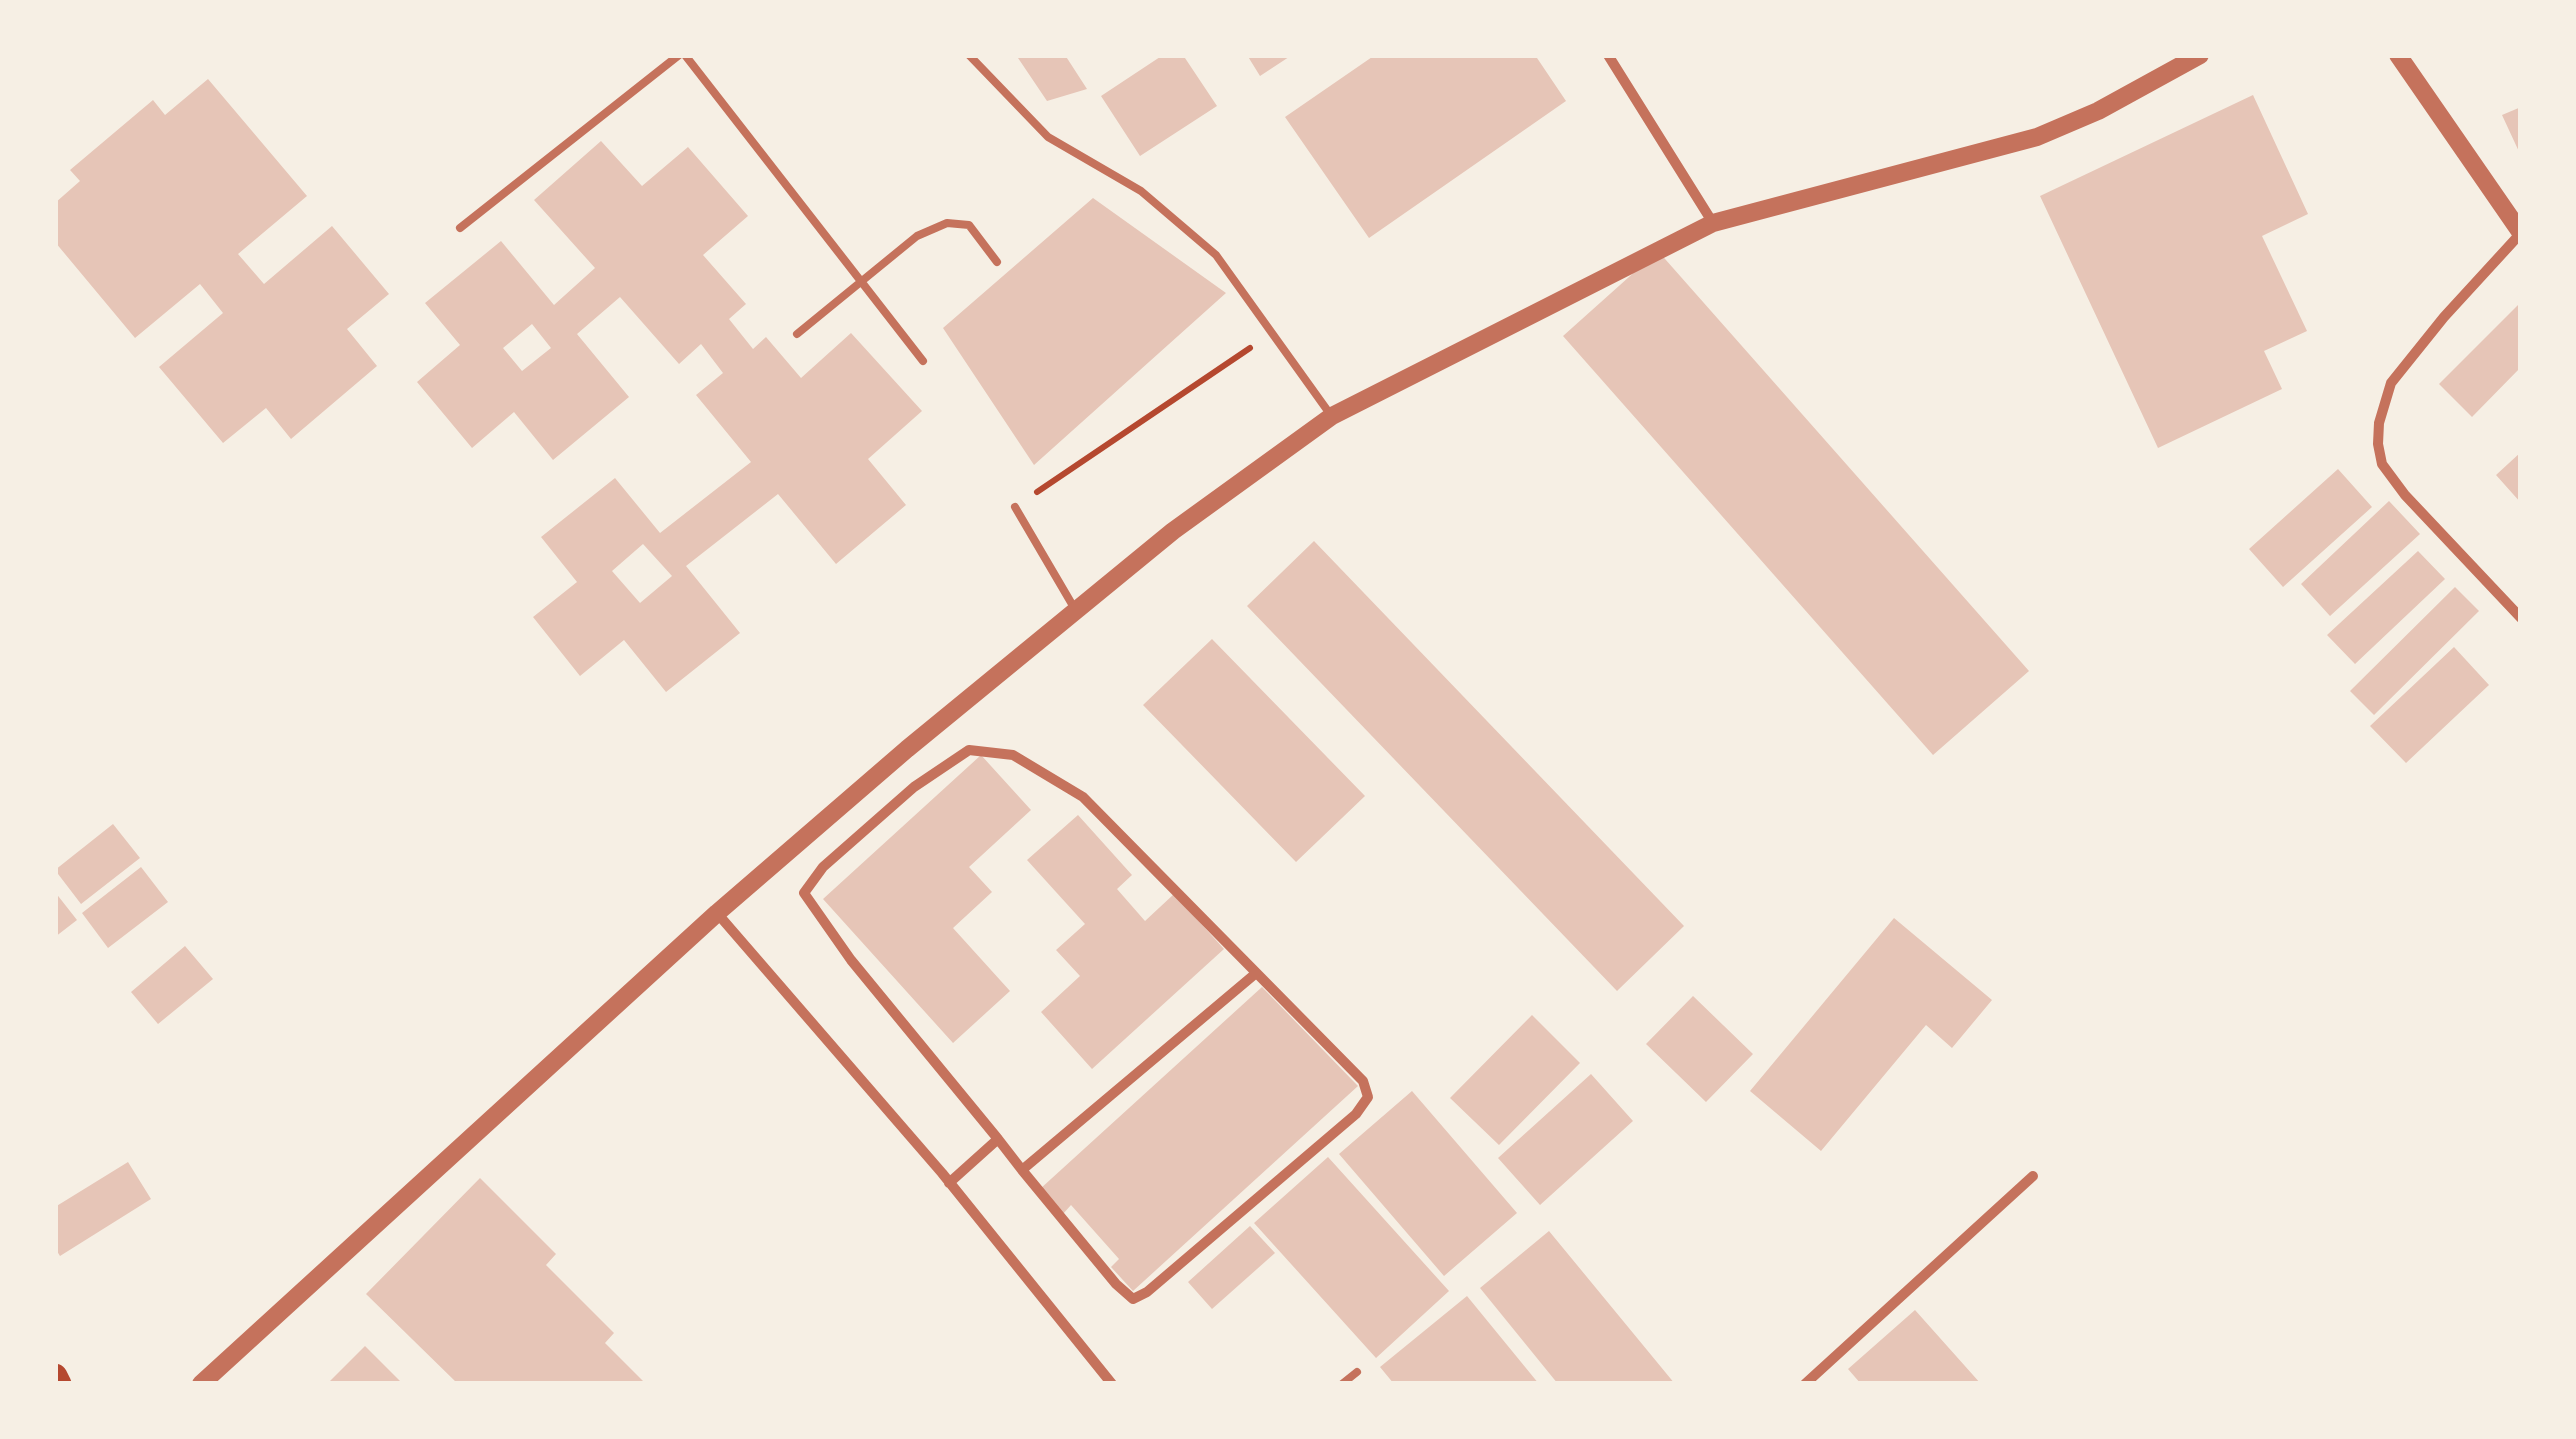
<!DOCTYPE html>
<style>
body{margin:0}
#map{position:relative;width:2576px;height:1439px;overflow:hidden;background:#f6efe4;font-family:Commissioner,sans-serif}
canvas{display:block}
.frame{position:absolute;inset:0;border:58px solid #f6efe4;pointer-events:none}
</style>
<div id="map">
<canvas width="2576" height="1439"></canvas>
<div class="frame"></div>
</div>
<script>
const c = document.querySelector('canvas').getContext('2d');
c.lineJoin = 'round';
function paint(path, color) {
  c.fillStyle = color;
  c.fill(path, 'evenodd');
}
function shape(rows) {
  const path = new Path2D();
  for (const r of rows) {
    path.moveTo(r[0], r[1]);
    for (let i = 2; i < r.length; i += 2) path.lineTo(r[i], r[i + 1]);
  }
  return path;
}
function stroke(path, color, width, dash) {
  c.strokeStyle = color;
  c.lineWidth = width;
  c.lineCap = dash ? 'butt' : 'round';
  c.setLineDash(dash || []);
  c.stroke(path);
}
paint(shape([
 [1016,55,1065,55,1087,89,1047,101],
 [1163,55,1183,55,1217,106,1140,156,1101,96],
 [1247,55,1292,55,1260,76],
 [1375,55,1535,55,1566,101,1369,238,1285,117],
 [208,79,307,196,238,254,264,284,332,226,389,294,347,329,377,366,291,439,266,408,223,443,159,367,223,313,200,284,135,338,55,242,55,203,80,181,70,170,153,100,165,115],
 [2253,95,2308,214,2262,236,2307,331,2264,351,2282,389,2158,448,2040,196],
 [2521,107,2521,156,2502,115],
 [601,141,642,186,688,147,748,216,703,255,746,304,729,319,753,349,766,337,801,378,851,333,922,411,868,459,906,505,836,564,778,494,686,566,740,633,666,692,624,640,580,676,533,617,577,582,541,537,615,478,660,533,751,462,696,395,723,373,701,344,679,364,620,297,577,334,629,397,553,460,514,412,472,448,417,382,460,345,425,303,501,241,554,305,595,268,534,200],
 [532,324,551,348,522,371,503,348],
 [643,544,672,576,640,603,612,571],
 [1093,198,1226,293,1034,465,943,328],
 [1658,251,2029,671,1933,755,1563,336],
 [2521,302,2521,367,2472,417,2439,384],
 [2521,452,2521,503,2496,475],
 [2338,469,2372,507,2283,587,2249,549],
 [2389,501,2420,534,2330,616,2301,584],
 [1314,541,1684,926,1617,991,1247,606],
 [2418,551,2445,579,2355,664,2327,635],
 [2455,587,2479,611,2374,715,2350,691],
 [1212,639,1365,796,1296,862,1143,705],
 [2454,647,2489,685,2406,763,2370,726],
 [981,755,1031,810,969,867,992,892,953,928,1010,991,953,1043,823,899],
 [1078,815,1132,875,1117,889,1145,921,1174,894,1224,949,1092,1069,1041,1012,1080,976,1056,950,1085,924,1027,860],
 [113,824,140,858,81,904,55,870],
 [141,867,168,902,108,948,82,913],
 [55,892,77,920,55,937],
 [1894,918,1992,1000,1952,1048,1926,1025,1821,1151,1750,1091],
 [185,946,213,979,158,1024,131,992],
 [1262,987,1358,1086,1133,1291,1111,1267,1119,1259,1071,1205,1063,1214,1040,1189],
 [1693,996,1753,1054,1706,1102,1646,1044],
 [1532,1015,1580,1063,1499,1145,1450,1098],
 [1591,1074,1633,1121,1540,1205,1498,1158],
 [1412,1091,1517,1213,1444,1276,1339,1154],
 [1328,1157,1449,1291,1376,1358,1254,1223],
 [128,1162,151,1199,60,1256,55,1248,55,1207],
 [480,1178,556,1254,546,1265,614,1333,605,1343,646,1384,458,1384,366,1294],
 [1250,1226,1275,1253,1212,1309,1188,1282],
 [1549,1231,1675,1384,1558,1384,1480,1288],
 [1467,1296,1539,1384,1394,1384,1380,1367],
 [1915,1310,1981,1384,1861,1384,1848,1369],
 [365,1346,403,1384,327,1384]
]), '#e6c5b7');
stroke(shape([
 [1037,492,1250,348]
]), '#b5482f', 6);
stroke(shape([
 [685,55,923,361],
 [969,55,1048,137,1141,191,1216,255,1330,414],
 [460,228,679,55],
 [797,334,917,236,947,223,969,225,997,262],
 [1015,507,1076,611],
 [1342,1384,1357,1372]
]), '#c5725c', 8);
stroke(shape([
 [1608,55,1713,223],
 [2521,233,2444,317,2391,383,2379,423,2378,444,2382,464,2405,495,2521,618],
 [717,913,942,1173,1112,1384],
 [998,1139,851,960,804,893,823,867,914,787,969,750,1013,755,1083,797,1363,1081,1368,1097,1356,1114,1147,1292,1133,1299,1116,1284,1022,1170],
 [949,1183,998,1139,1022,1170,1255,974],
 [1805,1384,2033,1176]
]), '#c5725c', 10);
stroke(shape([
 [2398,55,2521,233],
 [201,1384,717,913,907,749,1173,531,1332,416,1713,223,2037,137,2098,111,2200,55]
]), '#c5725c', 18);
stroke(shape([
 [55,1376,59,1384]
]), '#b5482f', 25);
</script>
